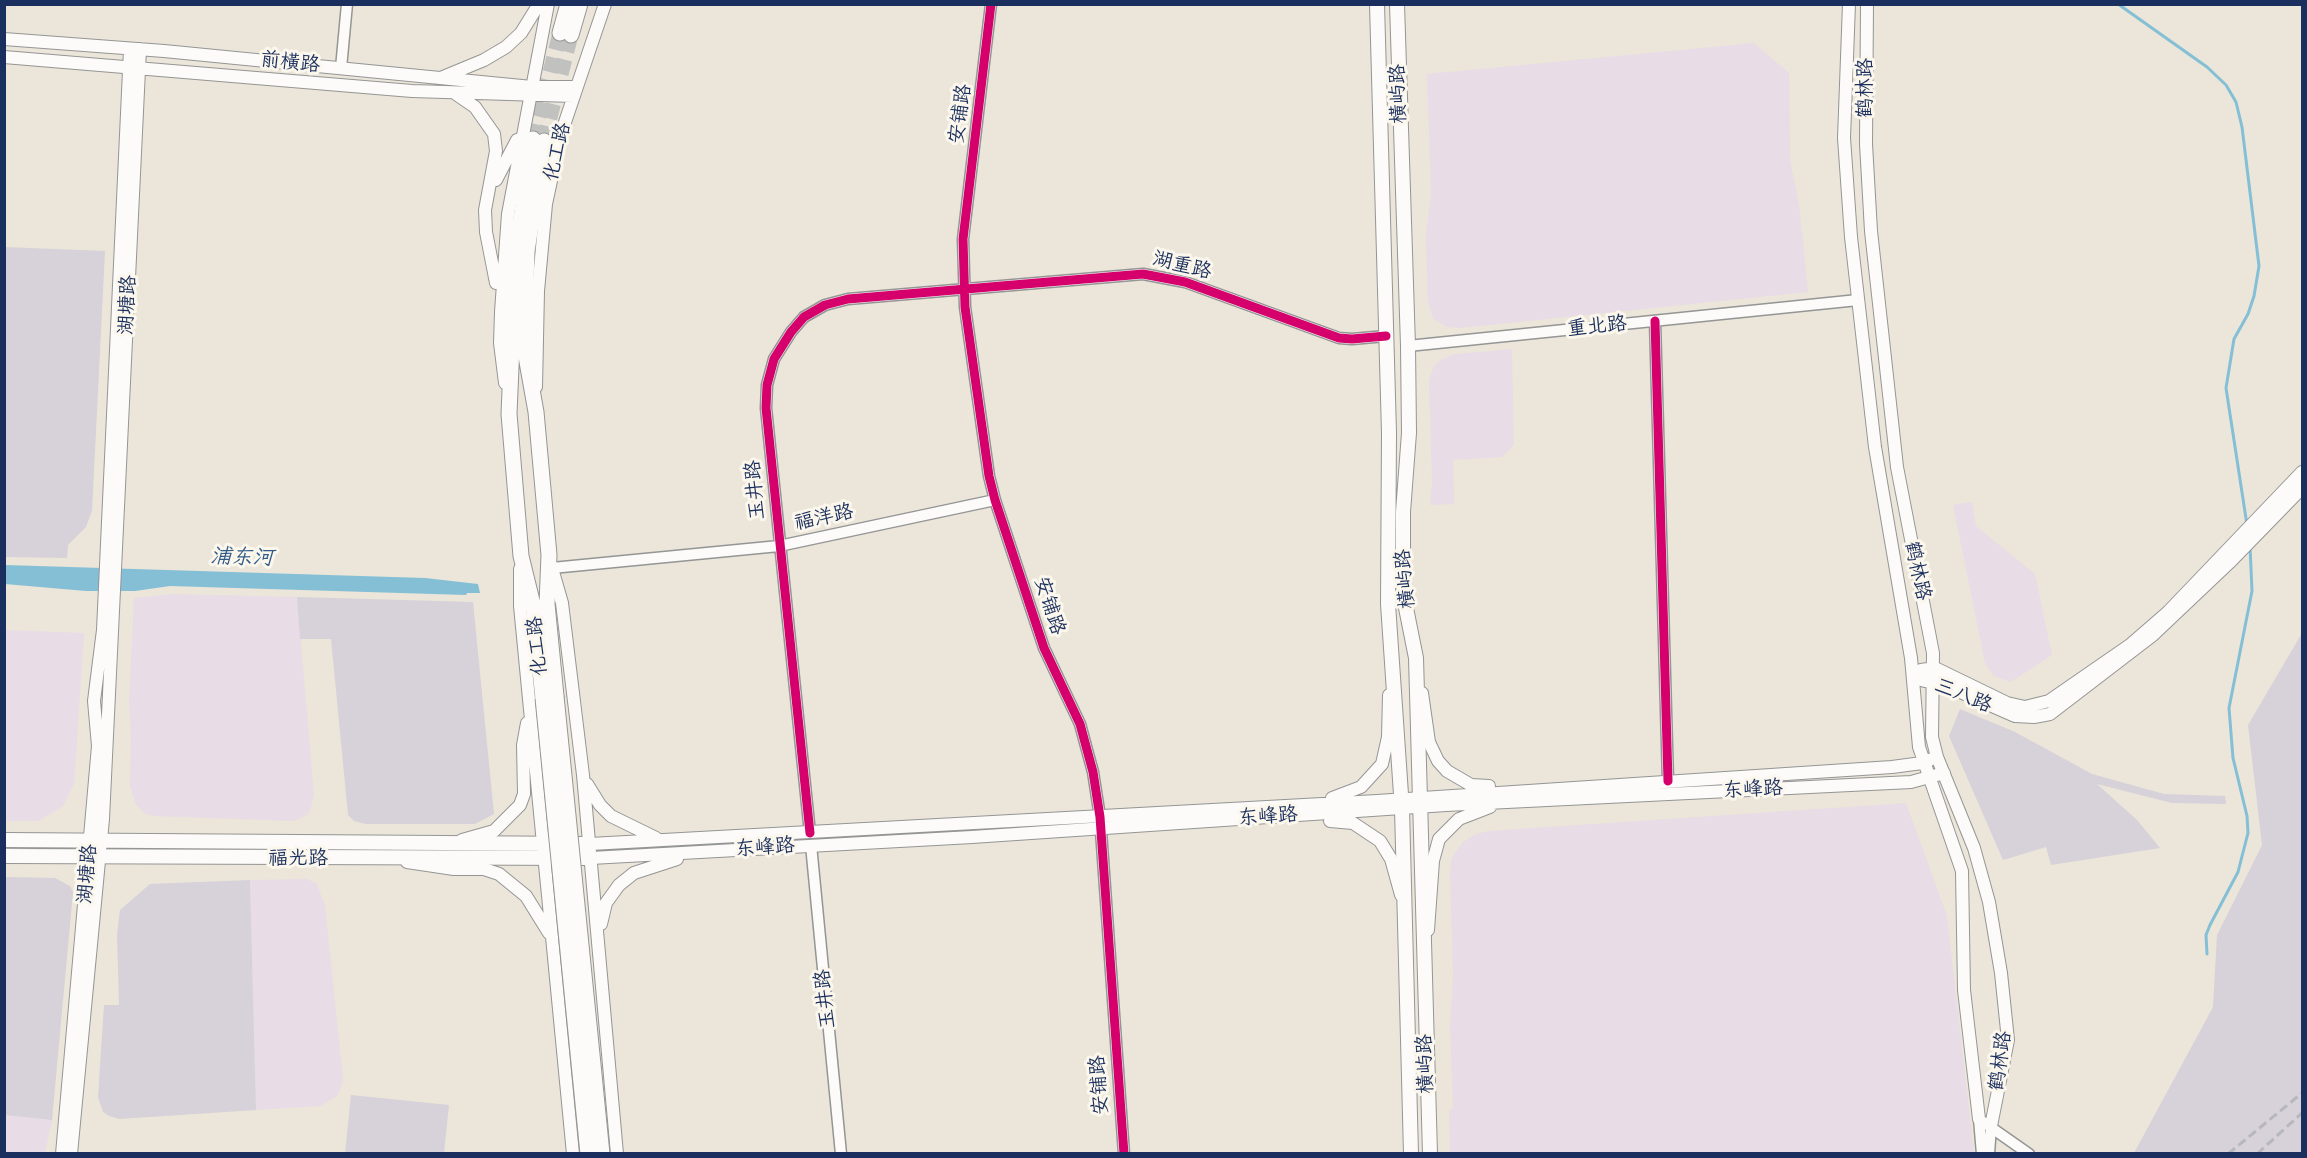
<!DOCTYPE html>
<meta charset="utf-8">
<style>
body{margin:0}
#map{position:relative;width:2307px;height:1158px;overflow:hidden;background:#ebe6d9;font-family:Sriracha,sans-serif}
canvas{display:block}
.frame{position:absolute;inset:0;border:6px solid #1b2f5e;pointer-events:none}
</style>
<div id="map">
<canvas width="2307" height="1158"></canvas>
<div class="frame"></div>
</div>
<script>
const c = document.querySelector('canvas').getContext('2d');
c.lineJoin = 'round';
function paint(path, color) {
  c.fillStyle = color;
  c.fill(path, 'evenodd');
}
function shape(rows) {
  const path = new Path2D();
  for (const r of rows) {
    path.moveTo(r[0], r[1]);
    for (let i = 2; i < r.length; i += 2) path.lineTo(r[i], r[i + 1]);
  }
  return path;
}
function stroke(path, color, width, dash) {
  c.strokeStyle = color;
  c.lineWidth = width;
  c.lineCap = dash ? 'butt' : 'round';
  c.setLineDash(dash || []);
  c.stroke(path);
}
function label(font, color, halo, rows, align = 'center') {
  c.font = font + ' Sriracha,"LXGW WenKai TC",sans-serif';
  c.lineWidth = 6;
  c.setLineDash([]);
  c.textBaseline = 'middle';
  c.strokeStyle = halo;
  c.fillStyle = color;
  for (const [text, x, y, turn = 0] of rows) {
    c.save();
    c.translate(x, y);
    c.rotate((+turn || 0) * Math.PI / 180);
    c.textAlign = isNaN(turn) ? turn : align;
    if (halo) c.strokeText(text, 0, 0);
    c.fillText(text, 0, 0);
    c.restore();
  }
}
paint(shape([
 [1754,43,1789,73,1790,160,1799,204,1808,292,1461,328,1446,327,1433,318,1428,302,1426,236,1431,194,1427,74],
 [1512,349,1514,445,1502,457,1453,460,1454,504,1430,505,1432,482,1429,381,1433,368,1440,360,1455,354],
 [1972,502,1976,526,2035,574,2052,655,2011,682,1994,676,1985,663,1953,505],
 [172,594,297,597,314,795,310,811,305,816,293,821,153,816,146,814,136,805,130,786,131,734,129,702,134,598],
 [5,630,84,633,74,784,63,806,38,821,5,821],
 [1906,803,1947,916,1974,1153,1450,1153,1449,1111,1453,1108,1450,1025,1453,977,1450,872,1452,857,1463,842,1476,834,1488,831],
 [307,879,317,884,325,906,343,1079,341,1087,337,1096,321,1106,256,1110,250,880],
 [5,1115,52,1120,45,1153,5,1153]
]), '#e8dce6');
paint(shape([
 [5,247,105,251,92,511,86,527,68,545,67,558,5,557],
 [297,597,473,602,494,814,475,824,366,824,354,821,348,815,331,639,300,639],
 [2302,633,2302,1153,2134,1153,2213,1007,2217,935,2262,845,2248,725],
 [1960,709,2015,732,2092,774,2164,794,2225,796,2226,804,2172,803,2097,784,2137,820,2160,848,2051,865,2046,847,2003,860,1949,736],
 [5,877,55,878,70,886,73,892,52,1120,5,1115],
 [250,880,256,1110,119,1119,109,1116,103,1112,98,1097,104,1005,119,1005,117,934,120,910,150,884],
 [351,1095,449,1105,444,1153,345,1153]
]), '#d7d1d9');
paint(shape([
 [5,565,425,578,478,584,480,593,467,593,466,595,170,586,135,591,86,591,5,584]
]), '#84bfd6');
stroke(shape([
 [2118,4,2207,67,2226,85,2236,102,2242,127,2259,266,2254,296,2248,314,2234,339,2226,388,2247,525],
 [2207,954,2206,935,2210,925,2238,872,2248,833,2247,816,2233,758,2229,708,2252,591,2250,546]
]), '#84bfd6', 3);
stroke(shape([
 [533,139,560,33],
 [544,141,571,35]
]), '#c1c1c0', 15, [15, 8]);
const tertiary = shape([
 [991,4,963,239,965,307,989,476,995,500,1044,648,1080,724,1093,772,1100,817,1124,1154],
 [341,68,347,4],
 [1655,321,1668,781],
 [1408,346,1858,300],
 [552,568,779,546,995,500],
 [810,833,766,408,767,385,774,359,791,332,804,317,825,305,848,299,1143,274,1185,282,1339,338,1352,339,1386,336],
 [811,845,841,1154],
 [1979,1119,2029,1154],
 [1979,1119,1982,1154],
 [1989,1154,1991,1126]
]);
const secondary = shape([
 [1849,4,1844,138,1851,237,1875,447,1911,658,1919,747,1962,871,1964,990,1979,1119],
 [1867,4,1866,144,1871,231,1897,467,1933,653,1932,737,1937,757,1974,848,1989,902,2001,973,2008,1040,1991,1126],
 [4,39,164,51,532,87,576,87],
 [4,57,412,91,573,96],
 [443,77,484,60,506,47,521,33,539,4],
 [456,94,475,107,494,134,496,151,485,210,486,232,496,283],
 [496,180,517,140],
 [505,383,500,343,501,312,508,214,548,4],
 [536,387,538,291,546,204,561,134,605,4],
 [2302,472,2168,612,2130,645,2049,701,2025,707,2007,703,1935,668,1921,670,1913,678,1949,687,2015,716,2034,717,2050,714,2153,635,2229,563,2302,488],
 [551,565,562,603,583,775,617,1154],
 [520,569,520,606,573,1154],
 [1422,693,1429,742,1438,761,1447,771,1471,785,1489,786],
 [587,784,600,805,611,816,656,838],
 [1332,798,1361,787,1382,764,1388,737,1389,695],
 [1330,821,1353,823,1380,841,1391,859,1401,895],
 [462,840,494,831,520,805,524,794,523,745,527,723],
 [590,844,1377,801,1892,767,1922,763,1937,757],
 [591,858,972,837,1446,805,1911,782,1944,773],
 [407,862,454,869,484,869,499,874,526,896,549,933],
 [601,924,606,903,619,885,634,873,677,859],
 [1428,930,1433,861,1439,839,1459,819,1490,807],
 [62,1154,98,746,94,701,103,630,130,49],
 [71,1154,103,819,140,49]
]);
const primary = shape([
 [1377,4,1389,433,1388,604,1402,809,1411,1154],
 [1397,4,1408,346,1409,433,1403,512,1403,572,1404,598,1416,658,1430,1154],
 [4,840,590,844],
 [4,856,591,858]
]);
const trunk = shape([
 [560,33,568,4],
 [571,35,580,4],
 [533,139,516,251,509,414,521,556,533,605,543,698],
 [544,141,527,251,524,345,536,412,549,555,547,604,556,696]
]);
stroke(tertiary, '#949595', 13);
stroke(secondary, '#949595', 14);
stroke(primary, '#949595', 16);
stroke(trunk, '#949595', 17);
stroke(tertiary, '#fcfbf9', 10);
stroke(secondary, '#fcfbf9', 12);
stroke(primary, '#fcfbf9', 14);
stroke(trunk, '#fcfbf9', 15);
stroke(shape([
 [2228,1154,2302,1093],
 [2257,1154,2302,1113]
]), '#b6b8bb', 3, [9, 4.5]);
const trunkBridge = shape([
 [556,696,602,1154],
 [543,698,588,1154]
]);
stroke(trunkBridge, '#949595', 17, []);
stroke(trunkBridge, '#fcfbf9', 15);
stroke(shape([
 [991,4,963,239,965,307,989,476,995,500,1044,648,1080,724,1093,772,1100,817,1124,1154],
 [1655,321,1668,781],
 [810,833,766,408,767,385,774,359,791,332,804,317,825,305,848,299,1143,274,1185,282,1339,338,1352,339,1386,336]
]), '#d6006c', 9);
label('20px', '#1b2f5e', '#fbf7ec', [
 ["前横路",290,63,6],
 ["鹤林路",1866,88,-90],
 ["横屿路",1399,94,-92],
 ["安铺路",961,114,-82],
 ["化工路",558,152,-77],
 ["湖重路",1182,266,14],
 ["湖塘路",128,305,-87],
 ["重北路",1597,327,-6],
 ["玉井路",756,490,-95],
 ["福洋路",824,518,-12],
 ["鹤林路",1917,571,78],
 ["横屿路",1406,579,-95],
 ["安铺路",1049,606,72],
 ["化工路",538,646,-96],
 ["三八路",1963,696,22],
 ["东峰路",1753,790,-3],
 ["东峰路",1268,817,-4],
 ["东峰路",765,848,-4],
 ["福光路",298,859],
 ["湖塘路",88,874,-85],
 ["玉井路",826,999,-96],
 ["鹤林路",2001,1061,-82],
 ["横屿路",1426,1064,-92],
 ["安铺路",1100,1085,-94]
]);
label('italic 21px', '#305b88', '#fbf7ec', [
 ["浦东河",242,558,2]
]);
</script>
